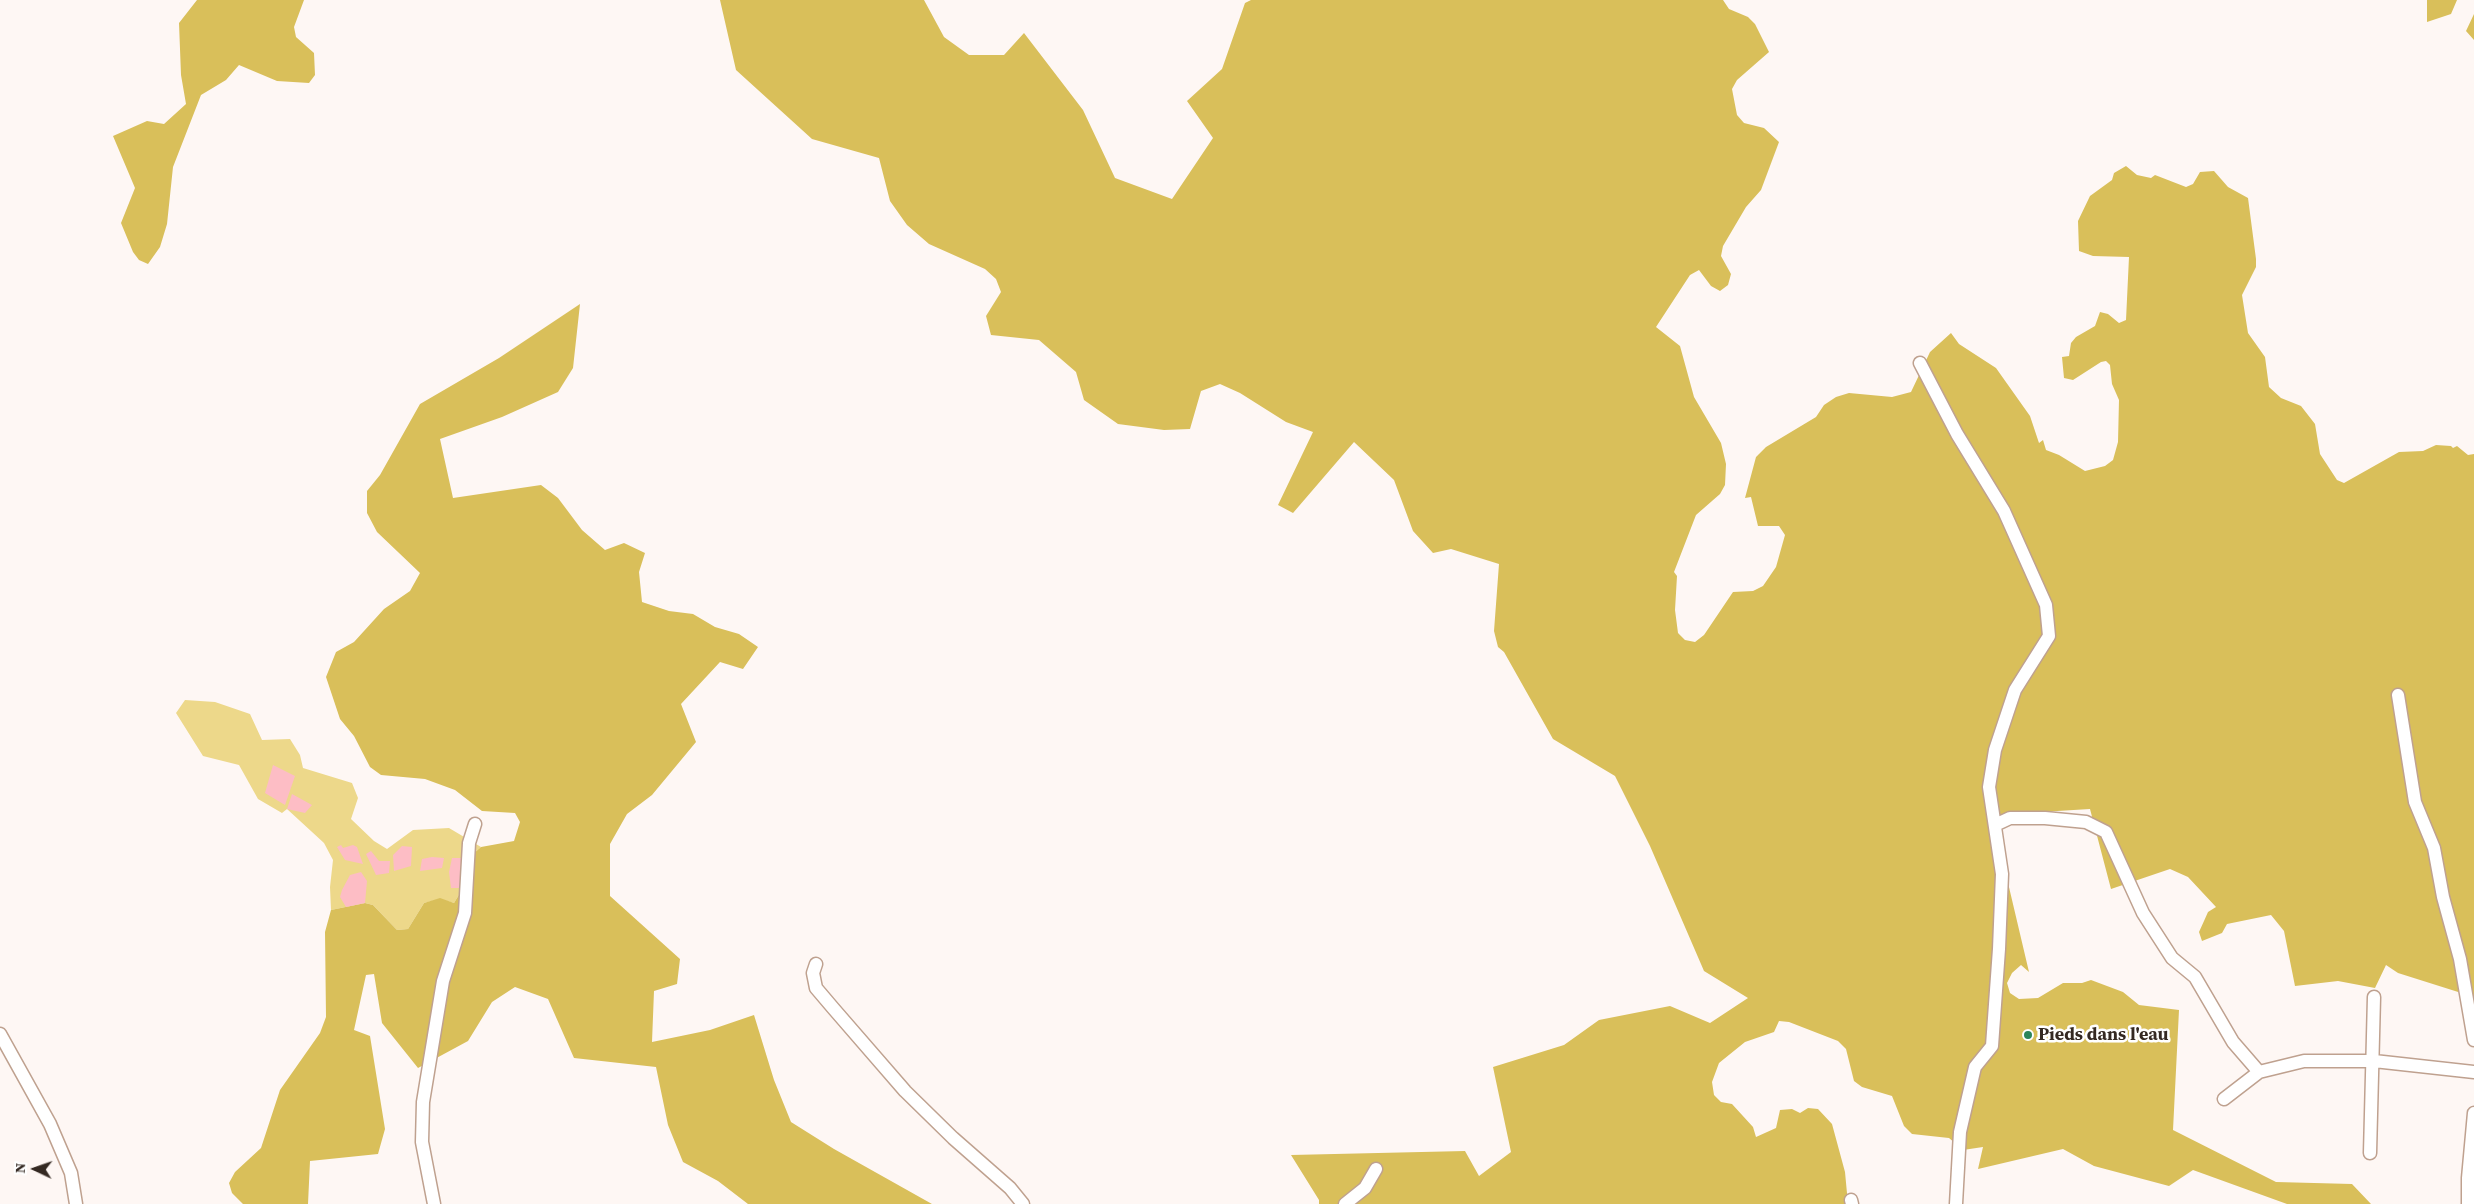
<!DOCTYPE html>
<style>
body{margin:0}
#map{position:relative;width:2474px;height:1204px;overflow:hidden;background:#fef7f4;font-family:"Source Serif 4",serif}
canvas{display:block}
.north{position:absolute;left:10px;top:1144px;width:50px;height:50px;-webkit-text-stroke:4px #fff;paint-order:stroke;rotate:273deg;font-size:14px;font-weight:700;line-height:20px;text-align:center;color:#342922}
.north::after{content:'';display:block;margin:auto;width:18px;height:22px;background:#342922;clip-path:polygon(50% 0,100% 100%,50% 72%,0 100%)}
</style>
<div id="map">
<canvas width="2474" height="1204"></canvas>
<div class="north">N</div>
</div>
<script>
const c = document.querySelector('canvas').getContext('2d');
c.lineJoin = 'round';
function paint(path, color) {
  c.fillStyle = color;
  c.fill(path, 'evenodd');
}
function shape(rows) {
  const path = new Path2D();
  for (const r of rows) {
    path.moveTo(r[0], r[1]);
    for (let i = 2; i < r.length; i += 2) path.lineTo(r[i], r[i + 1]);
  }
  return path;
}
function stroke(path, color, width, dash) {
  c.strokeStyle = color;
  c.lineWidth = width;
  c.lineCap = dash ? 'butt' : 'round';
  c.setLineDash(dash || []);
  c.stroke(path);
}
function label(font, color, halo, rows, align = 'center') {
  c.font = font + ' "Source Serif 4",serif';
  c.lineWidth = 5;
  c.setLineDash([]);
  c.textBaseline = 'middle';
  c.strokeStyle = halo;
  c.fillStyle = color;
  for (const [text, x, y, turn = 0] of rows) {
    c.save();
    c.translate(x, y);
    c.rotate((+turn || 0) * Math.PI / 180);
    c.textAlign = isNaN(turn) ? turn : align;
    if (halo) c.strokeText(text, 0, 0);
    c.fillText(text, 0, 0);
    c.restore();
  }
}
paint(shape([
 [185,700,215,702,250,714,262,740,290,739,300,755,303,768,352,783,358,798,351,819,374,841,387,849,413,830,449,828,481,847,473,854,463,888,454,903,440,899,424,903,408,929,397,930,373,905,365,903,331,910,330,887,333,860,324,843,287,809,282,813,258,799,239,765,203,756,176,713]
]), '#edd88a');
paint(shape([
 [197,0,304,0,294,27,296,37,314,53,315,75,309,83,277,81,239,65,226,80,201,95,173,167,167,224,160,247,148,264,139,260,133,252,121,223,135,188,113,136,147,121,164,124,186,104,181,75,179,23],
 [720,0,924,0,944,37,969,55,1004,55,1024,33,1083,110,1115,178,1172,199,1213,138,1187,101,1222,69,1245,3,1251,0,1723,0,1729,9,1748,17,1755,24,1769,52,1737,80,1732,89,1737,115,1744,123,1764,128,1779,142,1761,190,1746,207,1723,246,1721,256,1731,274,1728,285,1720,291,1711,286,1699,270,1690,275,1656,327,1680,346,1694,397,1721,443,1726,464,1725,485,1720,494,1696,515,1674,572,1677,576,1675,610,1678,633,1685,640,1695,642,1704,635,1733,592,1753,591,1763,586,1776,567,1785,535,1779,526,1758,526,1751,497,1745,498,1756,457,1766,447,1816,417,1824,405,1836,397,1849,393,1892,397,1911,392,1930,352,1951,333,1959,344,1996,368,2030,416,2039,443,2043,440,2046,450,2059,455,2085,471,2105,466,2113,460,2118,442,2119,400,2112,384,2110,365,2106,361,2101,362,2073,380,2064,378,2062,357,2069,356,2071,343,2076,337,2095,326,2100,312,2108,314,2119,323,2126,320,2129,257,2093,256,2079,251,2078,221,2090,196,2112,180,2114,173,2126,166,2137,175,2151,178,2155,175,2186,187,2193,184,2200,172,2214,171,2228,187,2248,198,2256,259,2256,267,2242,295,2248,333,2265,357,2269,387,2281,398,2301,406,2315,424,2320,454,2337,480,2344,483,2399,452,2423,451,2436,445,2451,446,2453,448,2457,446,2468,455,2474,454,2474,997,2398,973,2386,965,2375,988,2338,981,2295,986,2284,931,2271,915,2227,924,2222,933,2202,941,2199,932,2204,921,2208,912,2216,907,2188,877,2170,869,2111,889,2090,809,1992,815,2029,972,2021,965,2012,973,2007,983,2010,993,2019,999,2038,998,2063,983,2082,983,2091,980,2123,992,2139,1005,2179,1010,2173,1130,2276,1182,2352,1184,2371,1204,2287,1204,2193,1170,2169,1186,2094,1166,2063,1149,1978,1169,1983,1147,1963,1150,1949,1138,1912,1134,1904,1126,1892,1096,1862,1087,1854,1081,1846,1049,1838,1041,1789,1022,1779,1021,1774,1032,1745,1042,1719,1063,1712,1082,1714,1095,1721,1102,1732,1104,1753,1127,1756,1137,1776,1128,1780,1110,1792,1109,1800,1113,1808,1108,1818,1109,1832,1124,1845,1172,1848,1204,1319,1204,1319,1200,1291,1155,1465,1151,1479,1176,1511,1152,1493,1067,1564,1045,1599,1020,1670,1006,1710,1023,1748,998,1704,971,1650,846,1615,776,1553,739,1504,652,1498,647,1494,631,1499,564,1451,549,1433,553,1413,531,1394,480,1354,442,1293,513,1278,505,1313,432,1286,422,1240,393,1220,384,1201,391,1190,429,1164,430,1118,424,1084,400,1076,372,1039,340,991,335,986,316,1001,292,996,279,985,269,929,244,907,225,890,201,879,158,812,139,736,70],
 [2427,0,2457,0,2451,14,2427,22],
 [2474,14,2474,40,2466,31],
 [580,304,573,368,558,392,502,417,440,439,453,498,541,485,558,498,582,530,605,550,624,543,645,553,639,572,642,602,669,611,693,614,715,627,739,634,758,647,743,669,720,662,681,704,696,742,652,795,627,814,610,844,610,896,680,959,677,984,654,991,652,1042,710,1030,754,1015,774,1080,791,1122,834,1149,932,1204,748,1204,718,1181,683,1162,668,1125,656,1067,574,1058,548,999,515,987,492,1002,468,1041,418,1068,382,1023,374,974,366,975,354,1030,370,1036,385,1129,378,1154,310,1161,308,1204,243,1204,232,1193,229,1183,235,1172,261,1148,280,1090,320,1033,326,1017,325,932,331,910,365,903,373,905,397,930,408,929,424,903,440,898,454,903,463,888,473,854,481,847,514,841,520,822,515,813,482,811,455,790,425,779,381,775,370,767,354,736,340,719,326,677,336,652,354,642,384,609,410,591,420,573,377,532,367,513,367,491,380,475,420,404,499,358]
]), '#d9bf5a');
paint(shape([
 [273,765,295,776,285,805,265,793],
 [292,794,312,805,305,813,287,809],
 [341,845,343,848,353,845,357,847,363,864,345,860,337,847],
 [402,846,412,847,411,866,394,871,393,855],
 [371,851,379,861,390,861,389,873,376,875,366,854],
 [432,857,444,858,442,868,420,871,422,859],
 [452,858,466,858,460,873,465,882,463,888,451,888,449,872],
 [361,872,367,881,365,903,346,907,340,897,342,890,350,875]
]), '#fdbdc5');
const minor = shape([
 [1920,363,1957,434,2004,511,2046,605,2049,636,2015,690,1995,750,1989,787,2002,874,1999,949,1992,1046,1975,1067,1960,1132,1956,1204],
 [2398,695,2415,802,2434,848,2443,897,2460,959,2474,1040],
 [1995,825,2010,818,2045,818,2086,822,2106,832,2143,913,2172,958,2195,977,2233,1042,2259,1072],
 [816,964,813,973,816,988,833,1008,905,1091,953,1138,1010,1188,1023,1204],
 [0,1034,50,1124,71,1173,76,1204],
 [2224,1099,2259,1072,2304,1061,2374,1061,2474,1072],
 [2370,1153,2374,997],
 [1851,1200,1852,1204],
 [434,1204,422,1142,423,1102,443,981,465,913,469,843,475,824],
 [1345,1204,1365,1188,1376,1169],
 [2468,1204,2468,1178,2474,1113]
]);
stroke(minor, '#bfa18f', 15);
stroke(minor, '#fff', 12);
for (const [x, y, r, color] of [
 [2028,1035,5,"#2c855a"]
]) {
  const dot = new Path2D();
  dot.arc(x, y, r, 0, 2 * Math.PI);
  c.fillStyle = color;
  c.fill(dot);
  stroke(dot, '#fff', 2);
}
label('bold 18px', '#342922', '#fff', [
 ["Pieds dans l'eau",2038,1035]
], 'left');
</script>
